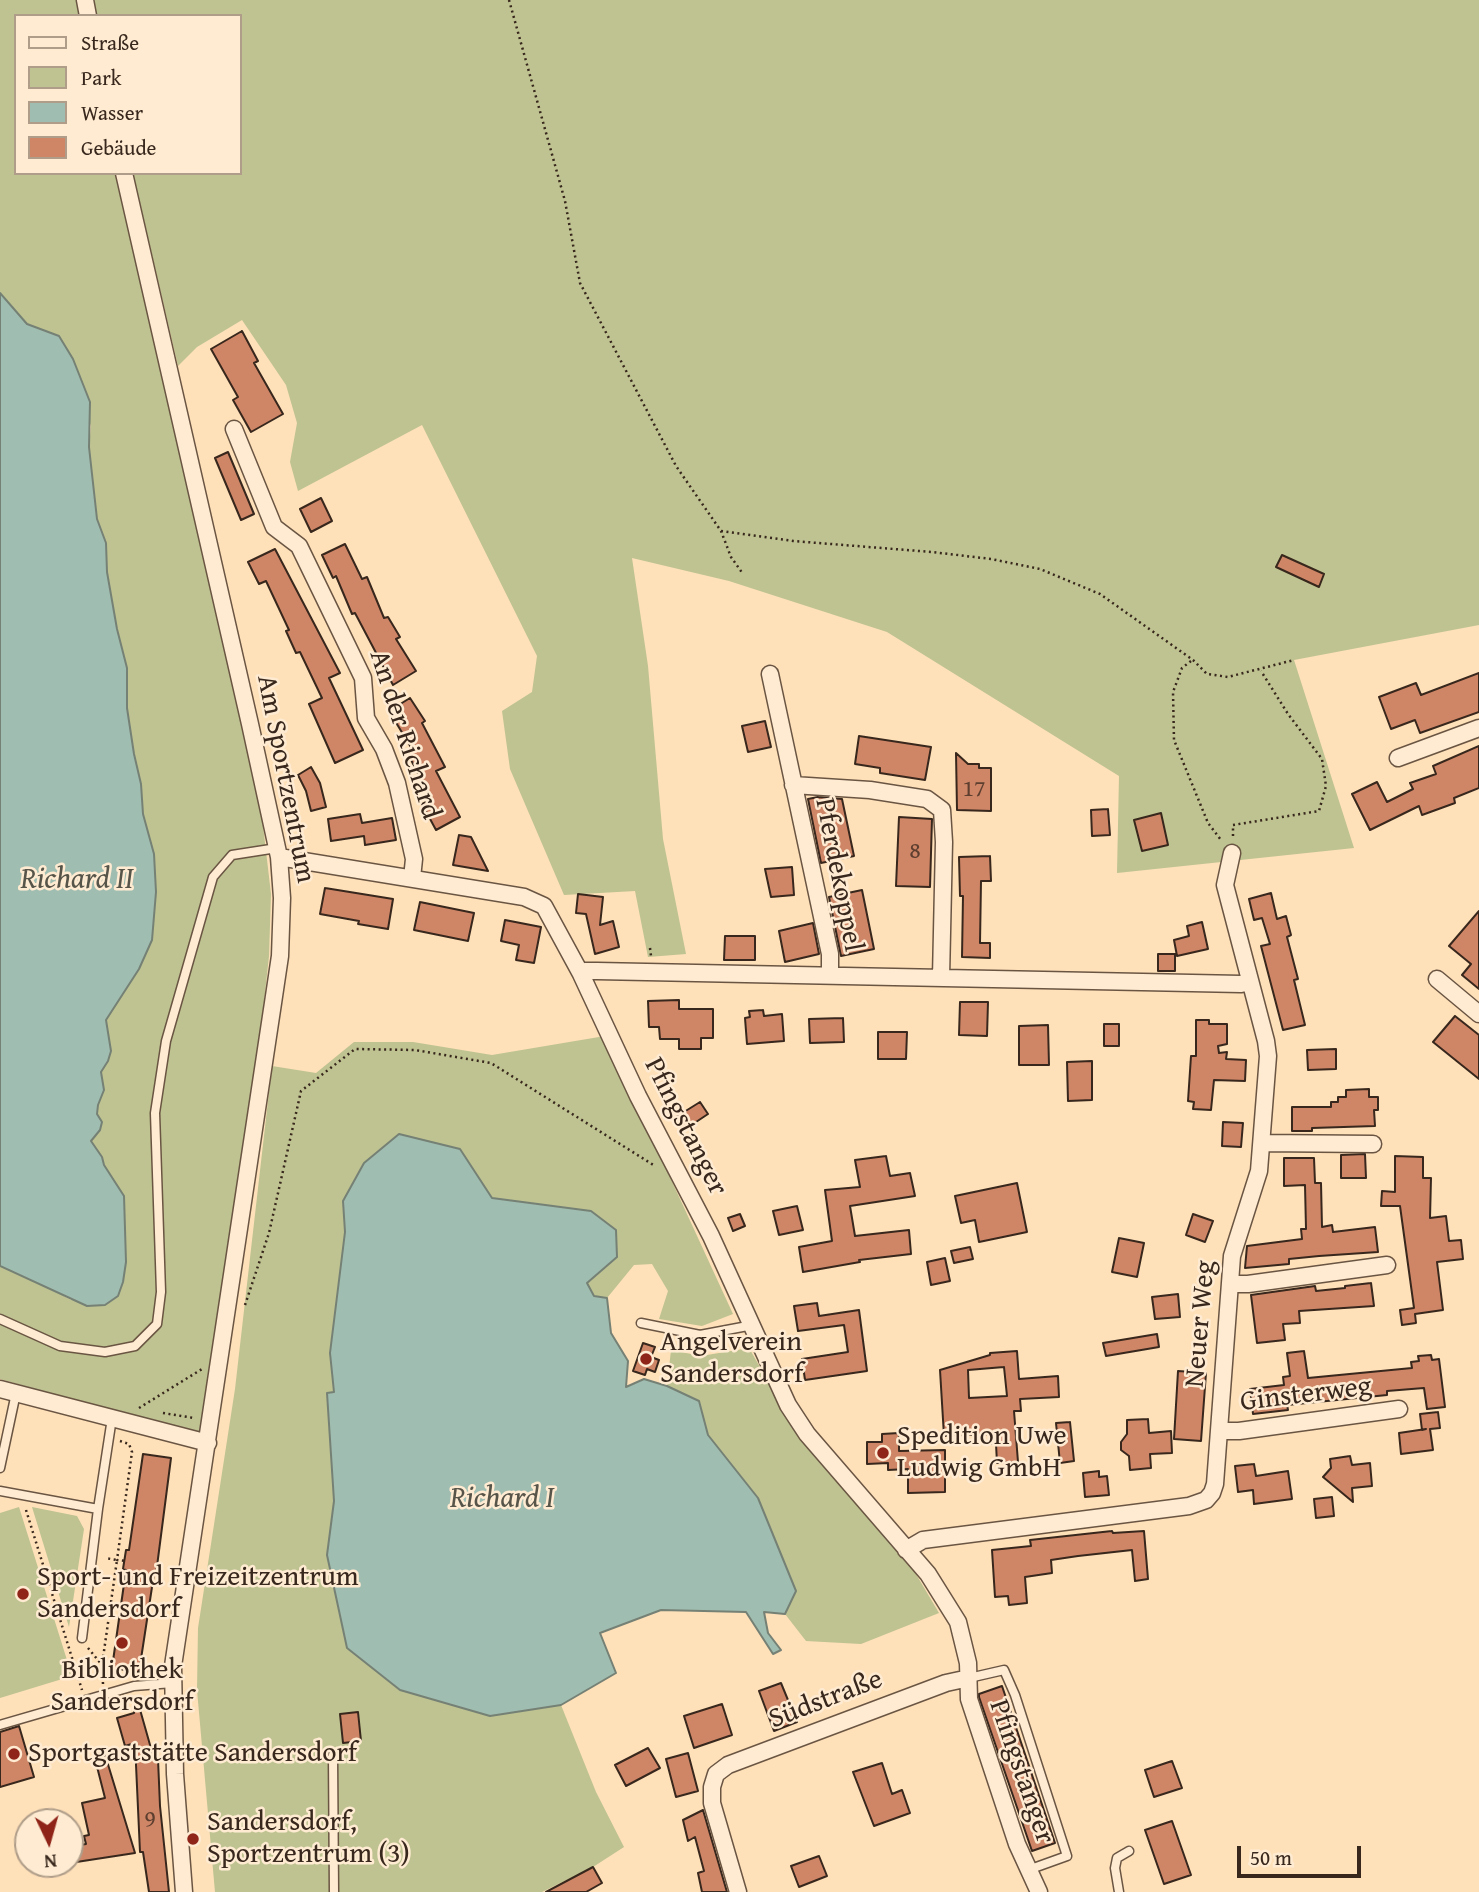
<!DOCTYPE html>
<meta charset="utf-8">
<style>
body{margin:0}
#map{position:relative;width:1479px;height:1892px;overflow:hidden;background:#fee0b9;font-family:"Gentium Book Plus",serif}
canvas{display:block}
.legend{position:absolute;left:14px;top:14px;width:228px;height:161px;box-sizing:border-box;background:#feebd2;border:2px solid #af9d89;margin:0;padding:9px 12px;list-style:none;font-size:21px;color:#38271c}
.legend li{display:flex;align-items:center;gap:14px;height:35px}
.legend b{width:35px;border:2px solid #af9d89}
.north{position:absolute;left:14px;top:1808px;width:70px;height:70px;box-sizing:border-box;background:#feebd2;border:2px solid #af9d89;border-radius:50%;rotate:175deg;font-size:19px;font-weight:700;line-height:28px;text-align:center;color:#38271c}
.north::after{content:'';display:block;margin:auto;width:24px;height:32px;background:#8f2418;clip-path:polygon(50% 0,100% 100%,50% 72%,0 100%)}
.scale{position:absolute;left:1237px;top:1846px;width:124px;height:32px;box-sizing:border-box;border:4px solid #38271c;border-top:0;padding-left:9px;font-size:21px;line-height:24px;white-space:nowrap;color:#38271c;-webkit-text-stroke:5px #feebd2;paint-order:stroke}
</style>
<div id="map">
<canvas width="1479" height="1892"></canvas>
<ul class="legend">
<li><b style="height:9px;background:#feebd2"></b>Straße</li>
<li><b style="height:19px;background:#bec391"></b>Park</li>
<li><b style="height:19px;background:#a0bdb1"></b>Wasser</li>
<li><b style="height:19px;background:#cf8667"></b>Gebäude</li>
</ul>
<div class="north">N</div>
<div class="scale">50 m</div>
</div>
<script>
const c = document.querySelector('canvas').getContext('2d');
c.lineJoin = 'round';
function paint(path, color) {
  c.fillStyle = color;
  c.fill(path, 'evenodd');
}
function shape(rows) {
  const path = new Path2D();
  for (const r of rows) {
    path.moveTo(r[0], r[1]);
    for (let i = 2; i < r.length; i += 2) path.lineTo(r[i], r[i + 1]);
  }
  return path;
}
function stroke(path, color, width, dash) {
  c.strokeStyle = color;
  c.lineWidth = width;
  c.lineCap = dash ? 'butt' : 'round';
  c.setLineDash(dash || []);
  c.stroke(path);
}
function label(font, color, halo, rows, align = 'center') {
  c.font = font + ' "Gentium Book Plus",serif';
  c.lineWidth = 5;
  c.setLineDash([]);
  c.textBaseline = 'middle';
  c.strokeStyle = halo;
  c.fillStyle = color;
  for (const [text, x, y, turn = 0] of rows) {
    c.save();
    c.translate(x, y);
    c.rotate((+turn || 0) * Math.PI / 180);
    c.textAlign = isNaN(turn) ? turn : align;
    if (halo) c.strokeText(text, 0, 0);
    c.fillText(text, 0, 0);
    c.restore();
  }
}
paint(shape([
 [0,0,76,0,80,16,16,16,16,173,116,173,203,549,262,817,271,894,269,956,258,1057,202,1436,0,1379,0,1266,33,1280,71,1300,124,1196,104,1165,102,1157,91,1141,100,1130,97,1114,98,1105,104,1090,101,1072,108,1061,111,1051,106,1020,139,969,154,854,143,814,141,784,134,754,127,708,127,668,117,629,107,572,106,543,97,519,89,447,91,426,59,337,27,324,0,293],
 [93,0,1479,0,1479,625,1294,660,1354,848,1117,873,1119,776,887,632,729,581,632,558,648,666,663,839,686,954,648,957,635,891,564,895,510,769,502,711,532,692,537,656,422,425,298,491,290,462,297,423,286,385,242,320,197,347,178,366,133,173,240,173,240,16,97,16],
 [605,1036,733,1314,702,1326,659,1319,668,1291,652,1264,634,1265,607,1298,594,1296,587,1283,617,1257,616,1230,591,1211,492,1198,460,1149,343,1201,345,1232,330,1353,334,1392,327,1394,334,1501,327,1555,490,1716,561,1705,596,1792,624,1847,593,1867,542,1892,215,1892,197,1690,198,1628,235,1389,272,1066,316,1073,354,1042,413,1042,492,1055],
 [749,1348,793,1424,913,1569,939,1613,861,1644,806,1641,785,1614,796,1590,758,1499,708,1435,699,1401,667,1386,671,1350,701,1356],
 [19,1507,72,1676,0,1698,0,1513],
 [32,1507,77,1516,84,1529,69,1627]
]), '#bec391');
const water = shape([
 [0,293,27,324,59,336,73,359,90,402,89,447,97,519,106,543,107,572,117,629,127,668,127,708,134,754,141,784,143,814,154,854,156,892,152,940,139,969,106,1020,111,1051,108,1061,101,1072,104,1090,98,1105,97,1114,102,1122,100,1130,91,1141,102,1157,104,1165,124,1196,126,1262,123,1282,118,1296,105,1305,87,1306,0,1266,0,293],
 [399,1134,460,1149,492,1198,591,1211,616,1230,617,1257,587,1283,594,1296,607,1298,611,1333,628,1361,626,1387,644,1379,667,1386,699,1401,708,1435,758,1498,796,1591,785,1614,764,1612,768,1633,781,1650,773,1654,746,1612,661,1610,600,1633,616,1673,561,1705,490,1716,400,1690,347,1648,327,1555,334,1501,327,1393,334,1392,330,1353,345,1232,343,1201,364,1163,399,1134]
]);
paint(water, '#a0bdb1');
stroke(water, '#768175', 2);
const building = shape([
 [242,331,258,361,254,363,283,414,251,432,233,400,238,397,211,349,242,331],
 [228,452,254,514,241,520,215,458,228,452],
 [321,498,332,521,311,532,300,509,321,498],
 [345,544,362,579,367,577,384,618,388,617,400,637,396,639,416,671,393,685,355,613,352,614,336,576,333,578,322,555,345,544],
 [275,549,340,673,329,678,363,750,335,763,309,704,322,698,300,652,296,653,286,631,289,630,266,581,259,584,248,562,275,549],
 [1282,555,1324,574,1319,587,1276,567,1282,555],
 [1479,673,1479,712,1420,733,1415,720,1391,729,1379,697,1416,683,1421,695,1479,673],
 [410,698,425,721,422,723,445,767,436,771,460,817,436,830,422,804,431,799,407,752,412,749,389,711,410,698],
 [765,721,771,747,748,752,742,726,765,721],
 [859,736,931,747,925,780,880,773,880,768,855,764,859,736],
 [1479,746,1479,788,1454,798,1455,803,1422,815,1419,806,1370,830,1352,794,1377,782,1387,802,1413,789,1410,783,1436,774,1433,766,1479,746],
 [956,753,968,764,979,764,979,768,991,768,991,811,957,810,956,753],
 [311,767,320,783,326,807,311,811,306,791,298,775,311,767],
 [818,797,842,799,854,856,821,863,808,799,818,797],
 [1108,809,1110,835,1092,836,1091,810,1108,809],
 [1161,813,1168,845,1142,851,1134,820,1161,813],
 [360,814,362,823,392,818,396,840,365,845,364,836,331,841,328,819,360,814],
 [899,817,932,819,930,887,896,886,899,817],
 [459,835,471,837,488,871,453,865,459,835],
 [990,856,991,881,981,881,980,943,990,943,990,958,962,957,963,896,960,896,959,857,990,856],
 [792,867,794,895,771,897,765,869,792,867],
 [325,888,393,899,388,929,358,924,359,921,320,914,325,888],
 [862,890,874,949,841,956,829,897,862,890],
 [1271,893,1277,919,1286,916,1291,935,1287,937,1298,979,1294,980,1305,1025,1283,1030,1261,946,1270,944,1262,918,1254,920,1249,899,1271,893],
 [578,894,603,897,600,925,613,921,619,947,595,954,586,914,576,913,578,894],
 [420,902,474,913,468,941,414,930,420,902],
 [1479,911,1479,989,1462,975,1471,964,1449,946,1479,911],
 [505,920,541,927,534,963,516,960,519,945,501,941,505,920],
 [1202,922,1208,949,1177,956,1174,940,1189,936,1187,926,1202,922],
 [813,923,819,954,785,962,779,931,813,923],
 [725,936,755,936,755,960,724,960,725,936],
 [1158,954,1175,954,1175,971,1158,971,1158,954],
 [679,1000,679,1009,713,1009,713,1038,701,1038,701,1049,679,1049,679,1039,660,1039,659,1027,649,1027,648,1001,679,1000],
 [960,1002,988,1002,987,1036,959,1035,960,1002],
 [763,1010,764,1016,782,1014,784,1041,747,1044,745,1018,750,1017,749,1011,763,1010],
 [1455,1016,1479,1035,1479,1079,1433,1042,1455,1016],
 [843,1018,844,1042,810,1043,809,1019,843,1018],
 [1196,1020,1209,1020,1209,1024,1227,1024,1227,1044,1218,1046,1219,1053,1227,1052,1226,1059,1246,1060,1245,1081,1214,1080,1211,1110,1193,1109,1194,1102,1188,1101,1191,1056,1196,1056,1196,1020],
 [1104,1024,1119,1024,1119,1046,1104,1046,1104,1024],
 [1048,1025,1049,1065,1019,1065,1019,1026,1048,1025],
 [878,1032,907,1032,906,1059,878,1059,878,1032],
 [1336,1049,1336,1069,1308,1070,1307,1050,1336,1049],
 [1092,1061,1092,1100,1068,1101,1067,1062,1092,1061],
 [1369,1089,1369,1097,1378,1097,1378,1110,1374,1110,1375,1126,1312,1128,1312,1131,1292,1131,1292,1107,1331,1107,1331,1102,1338,1102,1338,1097,1346,1097,1346,1090,1369,1089],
 [700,1102,708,1114,684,1130,676,1117,700,1102],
 [1223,1122,1243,1123,1241,1147,1222,1146,1223,1122],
 [1365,1154,1366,1178,1341,1178,1341,1155,1365,1154],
 [886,1156,890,1176,910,1173,915,1196,850,1206,855,1236,909,1230,911,1254,859,1260,860,1262,803,1272,799,1247,832,1241,825,1190,860,1187,855,1160,886,1156],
 [1395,1156,1423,1157,1423,1178,1431,1178,1430,1218,1446,1216,1449,1241,1461,1240,1463,1259,1437,1262,1443,1310,1415,1314,1416,1323,1402,1325,1400,1310,1414,1308,1400,1206,1381,1206,1382,1191,1395,1192,1395,1156],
 [1284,1158,1314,1158,1315,1183,1321,1183,1322,1227,1332,1225,1333,1232,1375,1227,1378,1252,1319,1256,1289,1259,1289,1264,1245,1268,1247,1246,1302,1239,1301,1229,1306,1229,1305,1185,1284,1186,1284,1158],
 [1017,1183,1027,1232,979,1242,975,1220,961,1223,955,1196,1017,1183],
 [797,1206,803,1230,779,1235,773,1211,797,1206],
 [740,1214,745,1226,733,1231,728,1218,740,1214],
 [1193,1214,1213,1221,1205,1242,1186,1235,1193,1214],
 [1119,1238,1144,1243,1137,1277,1112,1272,1119,1238],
 [970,1247,973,1259,954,1263,951,1251,970,1247],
 [945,1258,950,1281,931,1285,927,1262,945,1258],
 [1371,1283,1374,1306,1299,1311,1300,1323,1283,1324,1285,1340,1257,1343,1251,1295,1315,1286,1316,1291,1345,1288,1345,1286,1371,1283],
 [1178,1294,1180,1317,1155,1319,1152,1297,1178,1294],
 [817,1303,819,1316,859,1310,867,1371,805,1380,802,1359,848,1352,844,1325,798,1331,794,1306,817,1303],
 [1157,1334,1159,1347,1106,1356,1103,1343,1157,1334],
 [643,1343,655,1347,651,1357,659,1360,655,1372,647,1369,645,1375,633,1371,643,1343],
 [1017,1351,1019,1379,1058,1376,1059,1397,1020,1399,1021,1411,1014,1411,1018,1462,997,1463,996,1444,991,1444,990,1434,944,1436,940,1370,990,1355,990,1353,1017,1351],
 [1004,1367,1007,1396,969,1398,968,1370,1004,1367],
 [1304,1351,1308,1378,1412,1368,1411,1362,1419,1361,1418,1356,1431,1355,1432,1360,1439,1359,1445,1407,1427,1409,1424,1388,1387,1391,1387,1395,1287,1405,1288,1410,1253,1414,1250,1389,1284,1385,1283,1377,1290,1376,1287,1353,1304,1351],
 [1178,1371,1206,1373,1201,1441,1174,1439,1178,1371],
 [1438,1412,1440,1428,1430,1429,1433,1450,1401,1454,1399,1433,1426,1429,1422,1430,1420,1414,1438,1412],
 [1148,1419,1149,1433,1171,1431,1172,1453,1150,1454,1151,1468,1130,1470,1129,1456,1121,1450,1121,1442,1127,1434,1127,1420,1148,1419],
 [1070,1422,1074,1461,1060,1463,1056,1423,1070,1422],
 [899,1433,899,1451,945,1450,945,1492,908,1493,908,1469,888,1470,888,1463,867,1464,867,1442,882,1442,882,1434,899,1433],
 [143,1454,171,1458,156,1574,154,1574,139,1672,112,1668,126,1570,123,1569,126,1550,129,1550,143,1454],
 [1350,1456,1352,1465,1370,1463,1372,1486,1352,1488,1353,1502,1323,1477,1331,1468,1330,1459,1350,1456],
 [1254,1464,1256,1476,1288,1471,1292,1499,1254,1504,1253,1490,1238,1492,1235,1466,1254,1464],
 [1099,1471,1099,1477,1107,1476,1109,1495,1085,1497,1083,1473,1099,1471],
 [1332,1497,1334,1516,1316,1518,1314,1499,1332,1497],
 [1112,1531,1113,1533,1144,1531,1148,1579,1135,1581,1132,1550,1078,1556,1051,1560,1052,1573,1025,1577,1027,1603,1009,1605,1008,1596,995,1597,992,1550,1031,1546,1030,1540,1112,1531],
 [781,1683,797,1722,774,1731,759,1691,781,1683],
 [1002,1686,1055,1843,1032,1851,979,1697,979,1694,1002,1686],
 [722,1704,732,1735,694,1748,684,1716,722,1704],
 [139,1706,154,1759,158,1759,160,1806,169,1892,149,1892,143,1852,140,1852,135,1743,125,1746,117,1718,134,1713,134,1707,139,1706],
 [358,1712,361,1741,343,1743,340,1714,358,1712],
 [19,1726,34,1777,0,1787,0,1732,19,1726],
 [103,1748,135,1853,70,1863,70,1847,86,1844,84,1836,89,1835,82,1803,105,1798,93,1751,103,1748],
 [648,1748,660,1768,626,1786,615,1765,648,1748],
 [688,1753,698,1791,676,1797,666,1759,688,1753],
 [1172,1761,1182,1788,1154,1797,1145,1770,1172,1761],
 [882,1763,892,1794,902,1790,910,1813,874,1826,853,1772,882,1763],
 [703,1810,727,1892,702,1892,698,1873,704,1871,695,1837,688,1841,683,1820,703,1810],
 [1172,1821,1191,1875,1164,1884,1145,1830,1172,1821],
 [819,1856,827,1876,799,1887,791,1866,819,1856],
 [593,1867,602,1883,586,1892,546,1892,593,1867]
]);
paint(building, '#cf8667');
stroke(building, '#38271c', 2);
const lane = shape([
 [0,1319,60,1346,105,1352,135,1346,157,1324,161,1292,155,1113,166,1041,213,877,232,855,277,848],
 [641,1323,700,1335,753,1325],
 [0,1468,16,1393],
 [0,1491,98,1509,82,1638],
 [98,1509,112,1418],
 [969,1678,1004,1670,1015,1695,1067,1856,1028,1870],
 [0,1725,134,1686,173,1683],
 [333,1755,334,1892],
 [1119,1892,1115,1868,1117,1858,1129,1851]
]);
const street = shape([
 [85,0,88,16],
 [124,173,250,724,279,857,282,898,280,956,273,1003,173,1666,175,1774,184,1892],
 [234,429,274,527,299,546,363,678,366,718,384,749,397,783,414,859,412,878],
 [770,674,830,954,830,975],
 [1398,758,1479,728],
 [793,785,870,790,927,799,942,810,944,842,941,977],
 [279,857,524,897,544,906,581,974,638,1096,711,1236,788,1405,807,1434,928,1574,958,1622,968,1663,969,1699,1017,1844,1039,1892],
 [581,974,585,971,597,971,1241,984,1250,982],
 [1437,979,1479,1014],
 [1263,1143,1373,1144],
 [1230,1284,1248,1284,1387,1265],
 [0,1389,208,1443],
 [1219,1431,1239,1431,1399,1409],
 [906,1550,923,1540,1189,1506,1206,1500,1212,1493,1215,1484,1232,1256,1259,1171,1268,1056,1266,1041,1225,885,1232,853],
 [738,1892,712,1803,712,1787,716,1774,728,1765,829,1727,946,1683,969,1678]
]);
stroke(lane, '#6a5543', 11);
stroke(street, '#6a5543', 19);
stroke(shape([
 [509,0,565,201,580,283,676,466,721,531,731,557,743,574],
 [721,531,793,541,932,552,991,559,1040,569,1100,594,1193,660,1207,674,1228,677,1294,660],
 [1191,661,1182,668,1173,692,1174,740,1208,823,1221,840],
 [1233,836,1233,825,1319,811,1326,786,1322,759,1288,714,1261,671],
 [650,948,651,956],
 [245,1305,269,1233,301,1091,355,1049,415,1050,491,1063,655,1166],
 [139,1408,202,1369],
 [163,1413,194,1418],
 [120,1441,129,1444,132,1452,117,1560,125,1561],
 [26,1510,82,1690],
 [88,1648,102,1665],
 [103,1684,102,1665,117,1560,105,1558]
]), '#38271c', 2.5, [2, 3.5]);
stroke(lane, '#feebd2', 8);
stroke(street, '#feebd2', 16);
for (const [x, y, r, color] of [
 [646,1359,7,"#8f2418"],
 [883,1453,7,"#8f2418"],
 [23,1594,7,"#8f2418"],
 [122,1643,7,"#8f2418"],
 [14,1754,7,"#8f2418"],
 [193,1839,7,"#8f2418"]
]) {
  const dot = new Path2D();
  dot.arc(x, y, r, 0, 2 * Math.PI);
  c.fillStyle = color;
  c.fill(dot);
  stroke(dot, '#feebd2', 2.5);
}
label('24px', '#5e3f2f', null, [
 ["17",974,790],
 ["8",915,852],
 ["9",150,1820]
]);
label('28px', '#38271c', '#feebd2', [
 ["An der Richard",404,735,72],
 ["Am Sportzentrum",285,779,79],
 ["Pferdekoppel",838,875,79],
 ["Pfingstanger",685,1127,63],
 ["Neuer Weg",1201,1324,-85],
 ["Ginsterweg",1306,1395,-7],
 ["Südstraße",826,1700,-21],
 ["Pfingstanger",1021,1772,71]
]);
label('28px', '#38271c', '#feebd2', [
 ["Angelverein",660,1343],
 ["Sandersdorf",660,1375],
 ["Spedition Uwe",897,1437],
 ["Ludwig GmbH",897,1469],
 ["Sport- und Freizeitzentrum",37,1578],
 ["Sandersdorf",37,1610],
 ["Bibliothek",122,1671,"center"],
 ["Sandersdorf",122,1703,"center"],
 ["Sportgaststätte Sandersdorf",28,1754],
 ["Sandersdorf,",207,1823],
 ["Sportzentrum (3)",207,1855]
], 'left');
label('italic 30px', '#575449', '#feebd2', [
 ["Richard II",77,880],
 ["Richard I",502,1499]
]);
</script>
